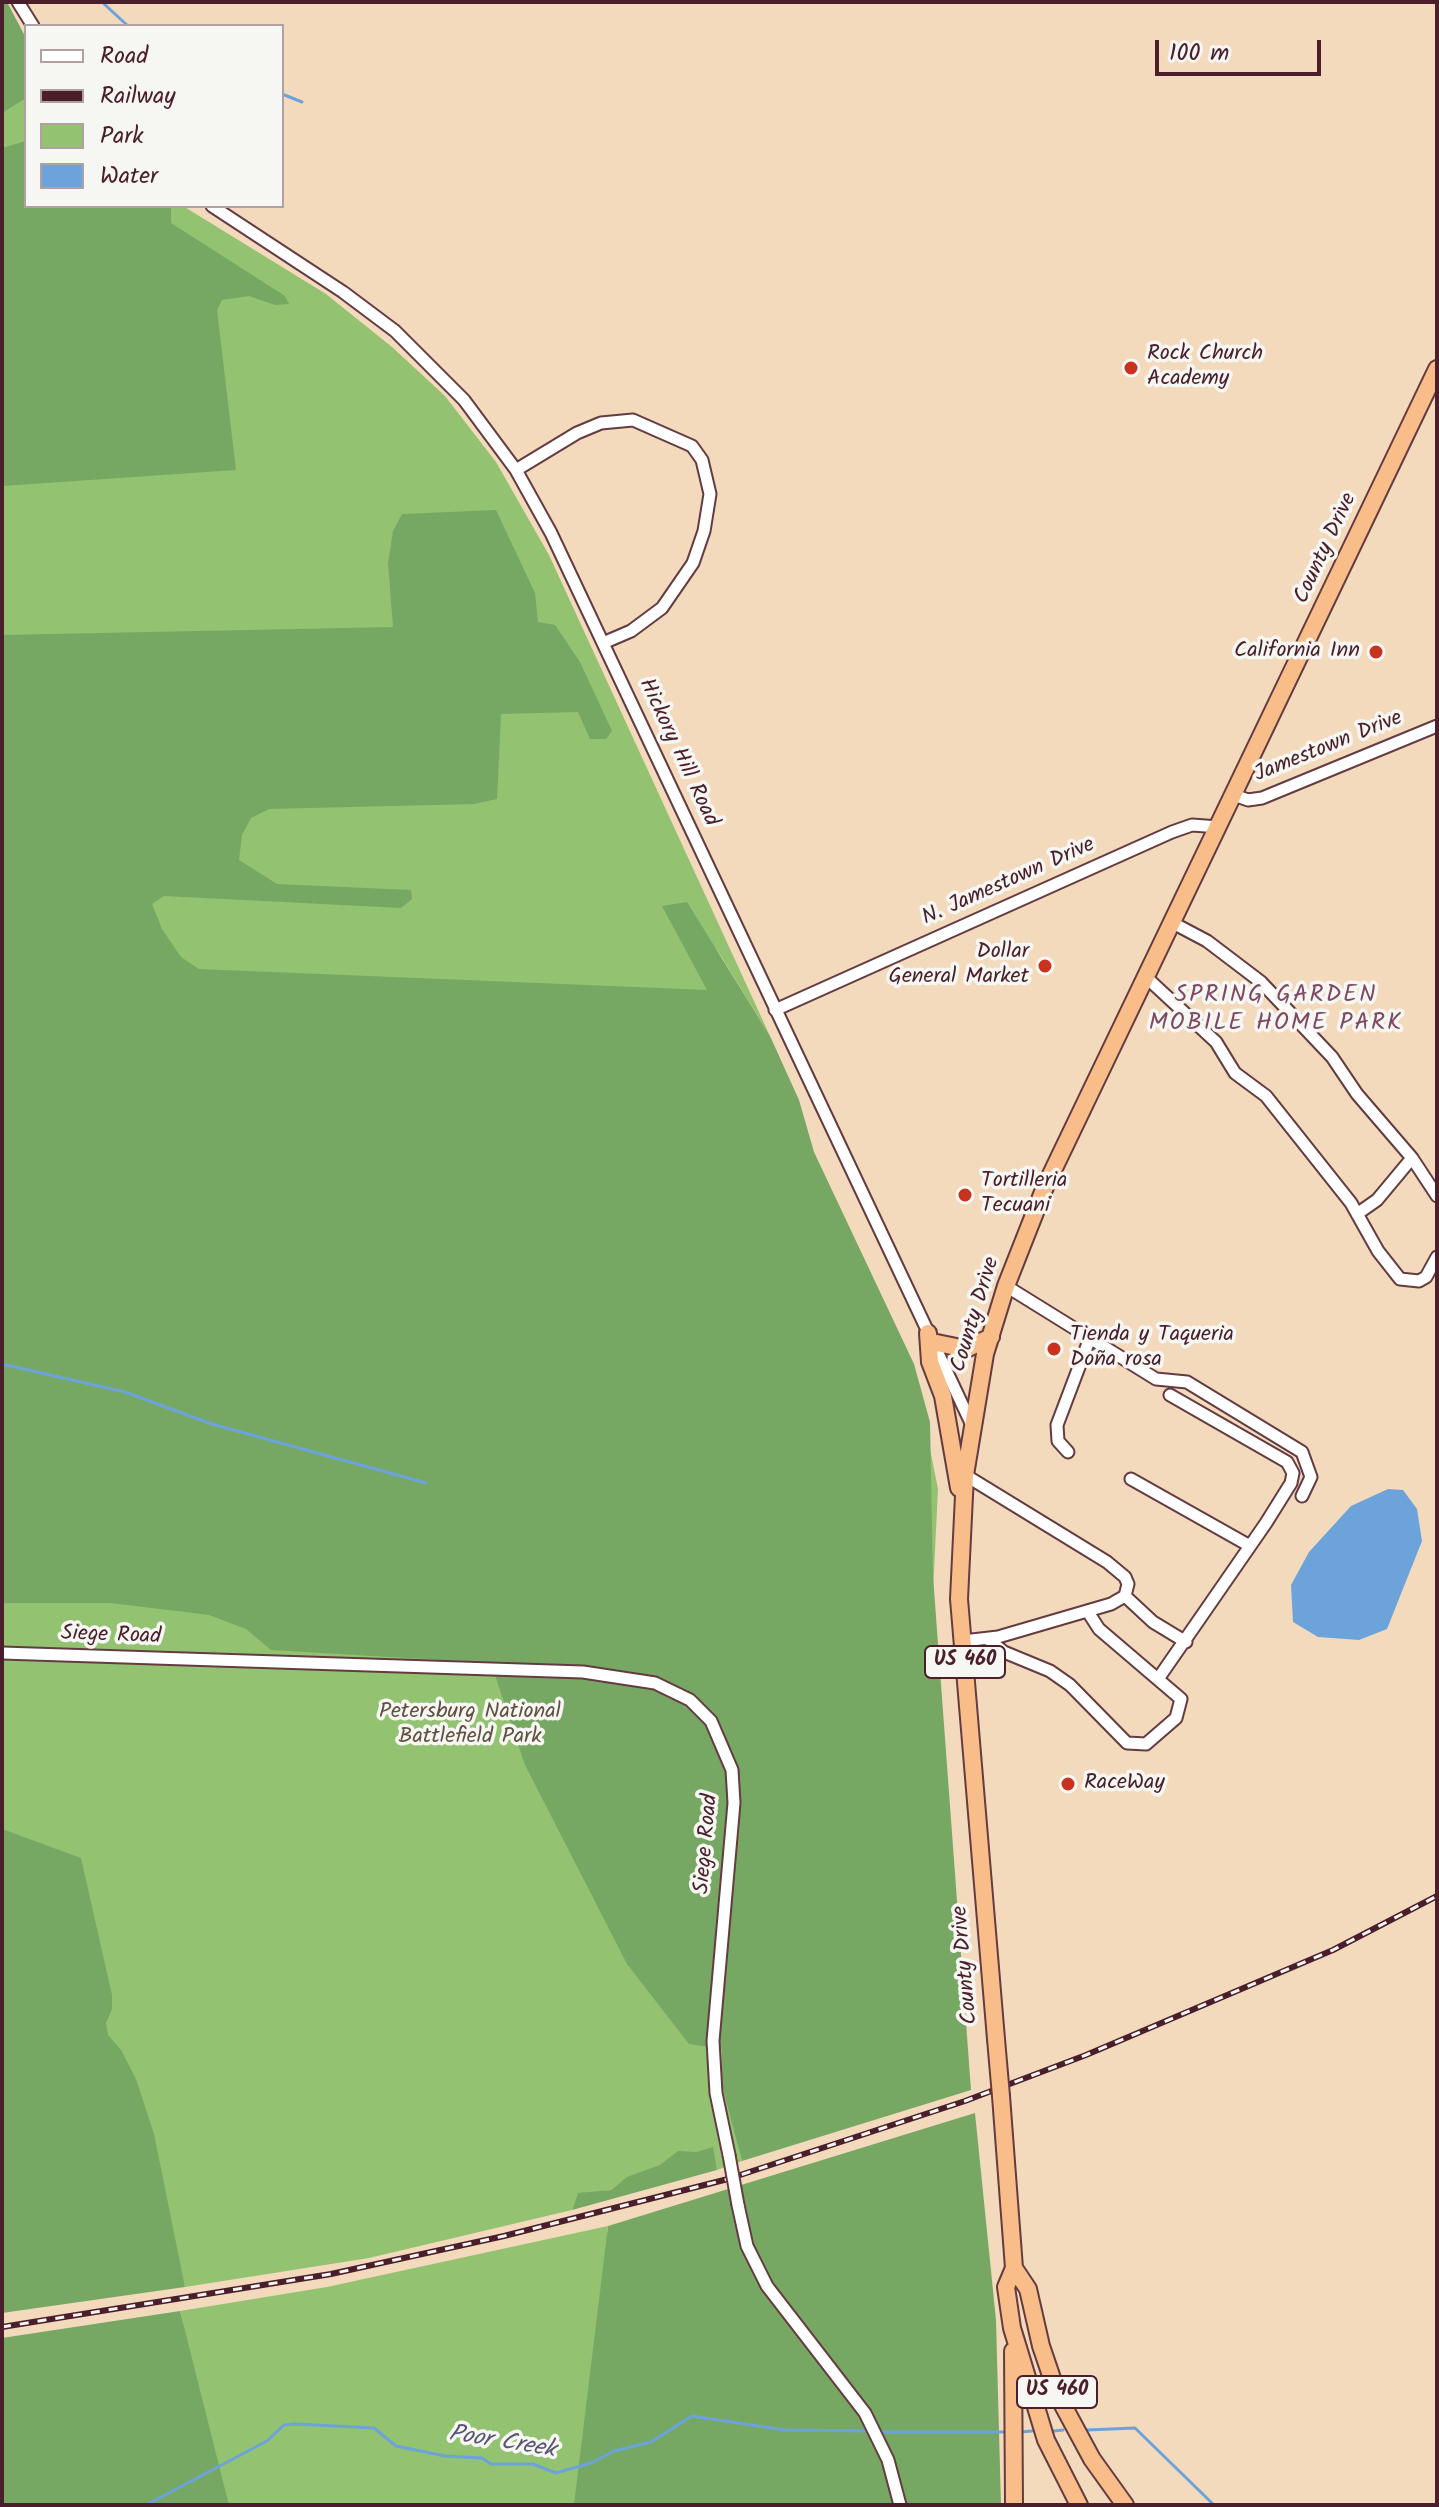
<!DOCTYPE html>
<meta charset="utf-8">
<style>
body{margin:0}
#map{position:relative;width:1439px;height:2507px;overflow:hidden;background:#f4dabd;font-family:Kalam,sans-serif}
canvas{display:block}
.frame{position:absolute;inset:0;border:4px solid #4a1f2b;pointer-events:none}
.legend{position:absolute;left:24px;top:24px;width:260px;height:184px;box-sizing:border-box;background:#f6f6f2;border:2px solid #b1a0a2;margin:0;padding:10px 14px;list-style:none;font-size:24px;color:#4a1f2b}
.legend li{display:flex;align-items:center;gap:16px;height:40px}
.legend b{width:40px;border:2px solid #b1a0a2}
.scale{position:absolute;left:1155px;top:40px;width:166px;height:36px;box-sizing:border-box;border:4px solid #4a1f2b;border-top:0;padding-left:10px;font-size:24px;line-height:28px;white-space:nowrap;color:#4a1f2b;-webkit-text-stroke:6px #f6f6f2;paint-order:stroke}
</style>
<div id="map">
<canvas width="1439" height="2507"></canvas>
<div class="frame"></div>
<ul class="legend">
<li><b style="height:10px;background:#fff"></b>Road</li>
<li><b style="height:10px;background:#4a1f2b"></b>Railway</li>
<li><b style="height:22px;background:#93c271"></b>Park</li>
<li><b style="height:22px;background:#6da3db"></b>Water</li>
</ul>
<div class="scale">100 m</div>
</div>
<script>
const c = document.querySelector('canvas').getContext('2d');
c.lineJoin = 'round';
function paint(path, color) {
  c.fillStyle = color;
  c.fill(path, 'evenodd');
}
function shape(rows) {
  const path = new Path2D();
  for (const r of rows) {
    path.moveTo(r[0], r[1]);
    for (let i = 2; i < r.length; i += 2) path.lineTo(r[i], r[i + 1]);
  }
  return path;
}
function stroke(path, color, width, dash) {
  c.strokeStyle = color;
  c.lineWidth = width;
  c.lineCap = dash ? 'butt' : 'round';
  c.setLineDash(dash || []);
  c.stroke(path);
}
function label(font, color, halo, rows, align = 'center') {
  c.font = font + ' Kalam,sans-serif';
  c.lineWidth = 7;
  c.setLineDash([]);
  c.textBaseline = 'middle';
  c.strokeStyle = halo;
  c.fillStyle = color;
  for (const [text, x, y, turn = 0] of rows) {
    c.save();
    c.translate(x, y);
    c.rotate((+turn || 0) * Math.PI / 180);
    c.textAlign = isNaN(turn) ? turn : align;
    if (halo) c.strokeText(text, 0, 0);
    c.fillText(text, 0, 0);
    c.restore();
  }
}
paint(shape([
 [2,35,26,71,26,206,171,213,171,206,183,206,326,294,392,347,445,396,496,462,549,555,770,1036,716,948,915,1374,938,1489,933,1593,739,2149,742,2161,717,2170,714,2156,621,2182,611,2190,578,2194,572,2210,369,2258,185,2287,182,2276,2,2300],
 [608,2226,607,2232,996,2505,2,2505,183,2323,180,2311,327,2287]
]), '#93c271');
paint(shape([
 [2,2,7,2,26,38,26,98,2,113],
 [26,141,26,206,171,206,171,223,285,296,289,304,275,305,249,296,222,300,217,310,236,470,2,486,2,148],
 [496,510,535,593,538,622,555,625,580,662,612,731,606,739,590,739,578,712,501,714,497,799,474,804,269,809,251,818,242,835,239,860,277,884,411,890,412,899,401,908,164,896,152,904,162,929,181,957,199,969,707,990,662,906,687,902,770,1036,799,1100,814,1152,914,1364,930,1422,933,1576,971,2090,742,2161,722,2085,722,2049,689,2044,627,1964,525,1765,491,1663,271,1650,246,1629,209,1615,111,1603,2,1603,2,635,393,627,388,563,393,531,402,514],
 [2,1829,81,1858,112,1995,112,2009,106,2023,108,2035,121,2050,136,2079,154,2134,185,2287,2,2313],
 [975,2113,996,2320,1001,2505,574,2505,608,2226],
 [713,2147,717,2170,572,2210,578,2193,611,2190,627,2177,660,2165,678,2151,697,2152],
 [180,2311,229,2505,2,2505,2,2338]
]), '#76a863');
paint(shape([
 [1388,1489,1403,1490,1417,1509,1422,1541,1387,1629,1359,1640,1318,1637,1293,1622,1291,1585,1309,1552,1351,1506]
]), '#6da3db');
stroke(shape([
 [102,2,128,26],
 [282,94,302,102],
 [2,1364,125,1392,212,1424,426,1483],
 [1087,2430,1135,2428,1214,2505],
 [1054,2431,1063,2430],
 [882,2432,1007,2432],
 [1020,2432,1032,2431],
 [146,2505,267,2441,284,2425,295,2424,374,2428,396,2446,445,2456,482,2458,491,2464,533,2464,556,2473,591,2463,614,2451,651,2442,692,2416,785,2430,868,2431]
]), '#6da3db', 3);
const minor = shape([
 [18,2,33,26],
 [212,206,343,292,395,331,464,400,516,470,551,533,971,1423],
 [516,470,577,433,601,423,633,420,692,446,702,460,710,494,704,531,693,563,662,608,631,631,603,643],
 [1234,795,1248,800,1262,798,1437,726],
 [1173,923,1207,941,1261,982,1332,1057,1357,1094,1412,1158,1437,1196],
 [1147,978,1216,1042,1235,1073,1266,1096,1351,1203,1378,1251,1400,1279,1419,1281,1426,1277,1437,1257],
 [775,1010,1172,832,1192,825,1219,827],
 [1357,1214,1377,1200,1412,1158],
 [1006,1286,1156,1379,1187,1382,1302,1452,1311,1477,1302,1496],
 [1068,1452,1058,1441,1057,1425,1090,1338],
 [1131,1479,1250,1546],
 [1125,1596,1153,1622,1186,1642],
 [988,1639,1004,1652,1050,1671,1070,1685,1127,1743,1146,1744,1176,1718,1181,1699,1099,1629,1088,1612],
 [963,1641,998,1637,1111,1604,1125,1596,1128,1584,1125,1577,1107,1562,965,1475],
 [2,1653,583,1672,655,1683,690,1700,711,1721,732,1770,734,1803,713,2041,716,2093,729,2155],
 [1158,1679,1266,1523,1291,1483,1293,1473,1287,1462,1170,1395],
 [738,2205,747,2246,767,2286,865,2413,888,2460,900,2505]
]);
const highway = shape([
 [928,1333,930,1362,943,1396,959,1488],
 [932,1342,966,1349,991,1337],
 [996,2039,959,1599,965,1475,985,1354,1006,1286,1045,1187,1437,369],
 [1001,2096,1014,2268,1006,2287,1012,2328,1046,2440,1079,2505],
 [1014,2268,1028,2289,1041,2346,1058,2396,1092,2459,1125,2505],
 [1013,2351,1014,2505]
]);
stroke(minor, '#643b41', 15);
stroke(highway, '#643b41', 20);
stroke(minor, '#fff', 11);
stroke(highway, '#f8bd89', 16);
const rail = shape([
 [2,2327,331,2274,504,2236,728,2179,965,2101,1086,2055,1333,1950,1437,1896]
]);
stroke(rail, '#4a1f2b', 6);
stroke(rail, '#f6f6f2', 3, [9]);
const minorBridge = shape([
 [729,2155,738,2205]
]);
const highwayBridge = shape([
 [996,2039,1001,2096]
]);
stroke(minorBridge, '#643b41', 15, []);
stroke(highwayBridge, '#643b41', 20, []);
stroke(minorBridge, '#fff', 11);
stroke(highwayBridge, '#f8bd89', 16);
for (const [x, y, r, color] of [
 [1131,368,8,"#c8321e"],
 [1376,652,8,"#c8321e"],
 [1045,966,8,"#c8321e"],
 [965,1195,8,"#c8321e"],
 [1054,1349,8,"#c8321e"],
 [1068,1784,8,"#c8321e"]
]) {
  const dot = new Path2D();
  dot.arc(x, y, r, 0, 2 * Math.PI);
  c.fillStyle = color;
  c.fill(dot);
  stroke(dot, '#f6f6f2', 3);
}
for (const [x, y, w] of [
 [965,1662,80],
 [1057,2392,80]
]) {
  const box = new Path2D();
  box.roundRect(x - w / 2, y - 16, w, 32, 6);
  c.fillStyle = '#f6f6f2';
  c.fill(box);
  stroke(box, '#4a1f2b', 2);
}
label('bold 20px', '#4a1f2b', null, [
 ["US 460",965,1662],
 ["US 460",1057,2392]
]);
label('22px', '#4a1f2b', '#f6f6f2', [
 ["Rock Church",1147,355],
 ["Academy",1147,380],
 ["California Inn",1360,652,"right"],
 ["Dollar",1029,953,"right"],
 ["General Market",1029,978,"right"],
 ["Tortilleria",981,1182],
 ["Tecuani",981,1207],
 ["Tienda y Taqueria",1070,1336],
 ["Doña rosa",1070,1361],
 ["RaceWay",1084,1784]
], 'left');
label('22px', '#4a1f2b', '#f6f6f2', [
 ["County Drive",1327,549,-65],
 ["Jamestown Drive",1329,748,-22],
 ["Hickory Hill Road",677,753,65],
 ["N. Jamestown Drive",1009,883,-24],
 ["County Drive",977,1315,-73],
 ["Siege Road",111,1637,2],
 ["Siege Road",708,1844,-85],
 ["County Drive",967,1965,-95]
]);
label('22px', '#605040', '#f6f6f2', [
 ["Petersburg National",470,1713],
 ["Battlefield Park",470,1738]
]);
c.letterSpacing = '2px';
label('24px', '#7e4962', '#f6f6f2', [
 ["SPRING GARDEN",1276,997],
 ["MOBILE HOME PARK",1276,1025]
]);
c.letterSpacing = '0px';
label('italic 24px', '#585471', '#f6f6f2', [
 ["Poor Creek",502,2444,9]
]);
</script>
